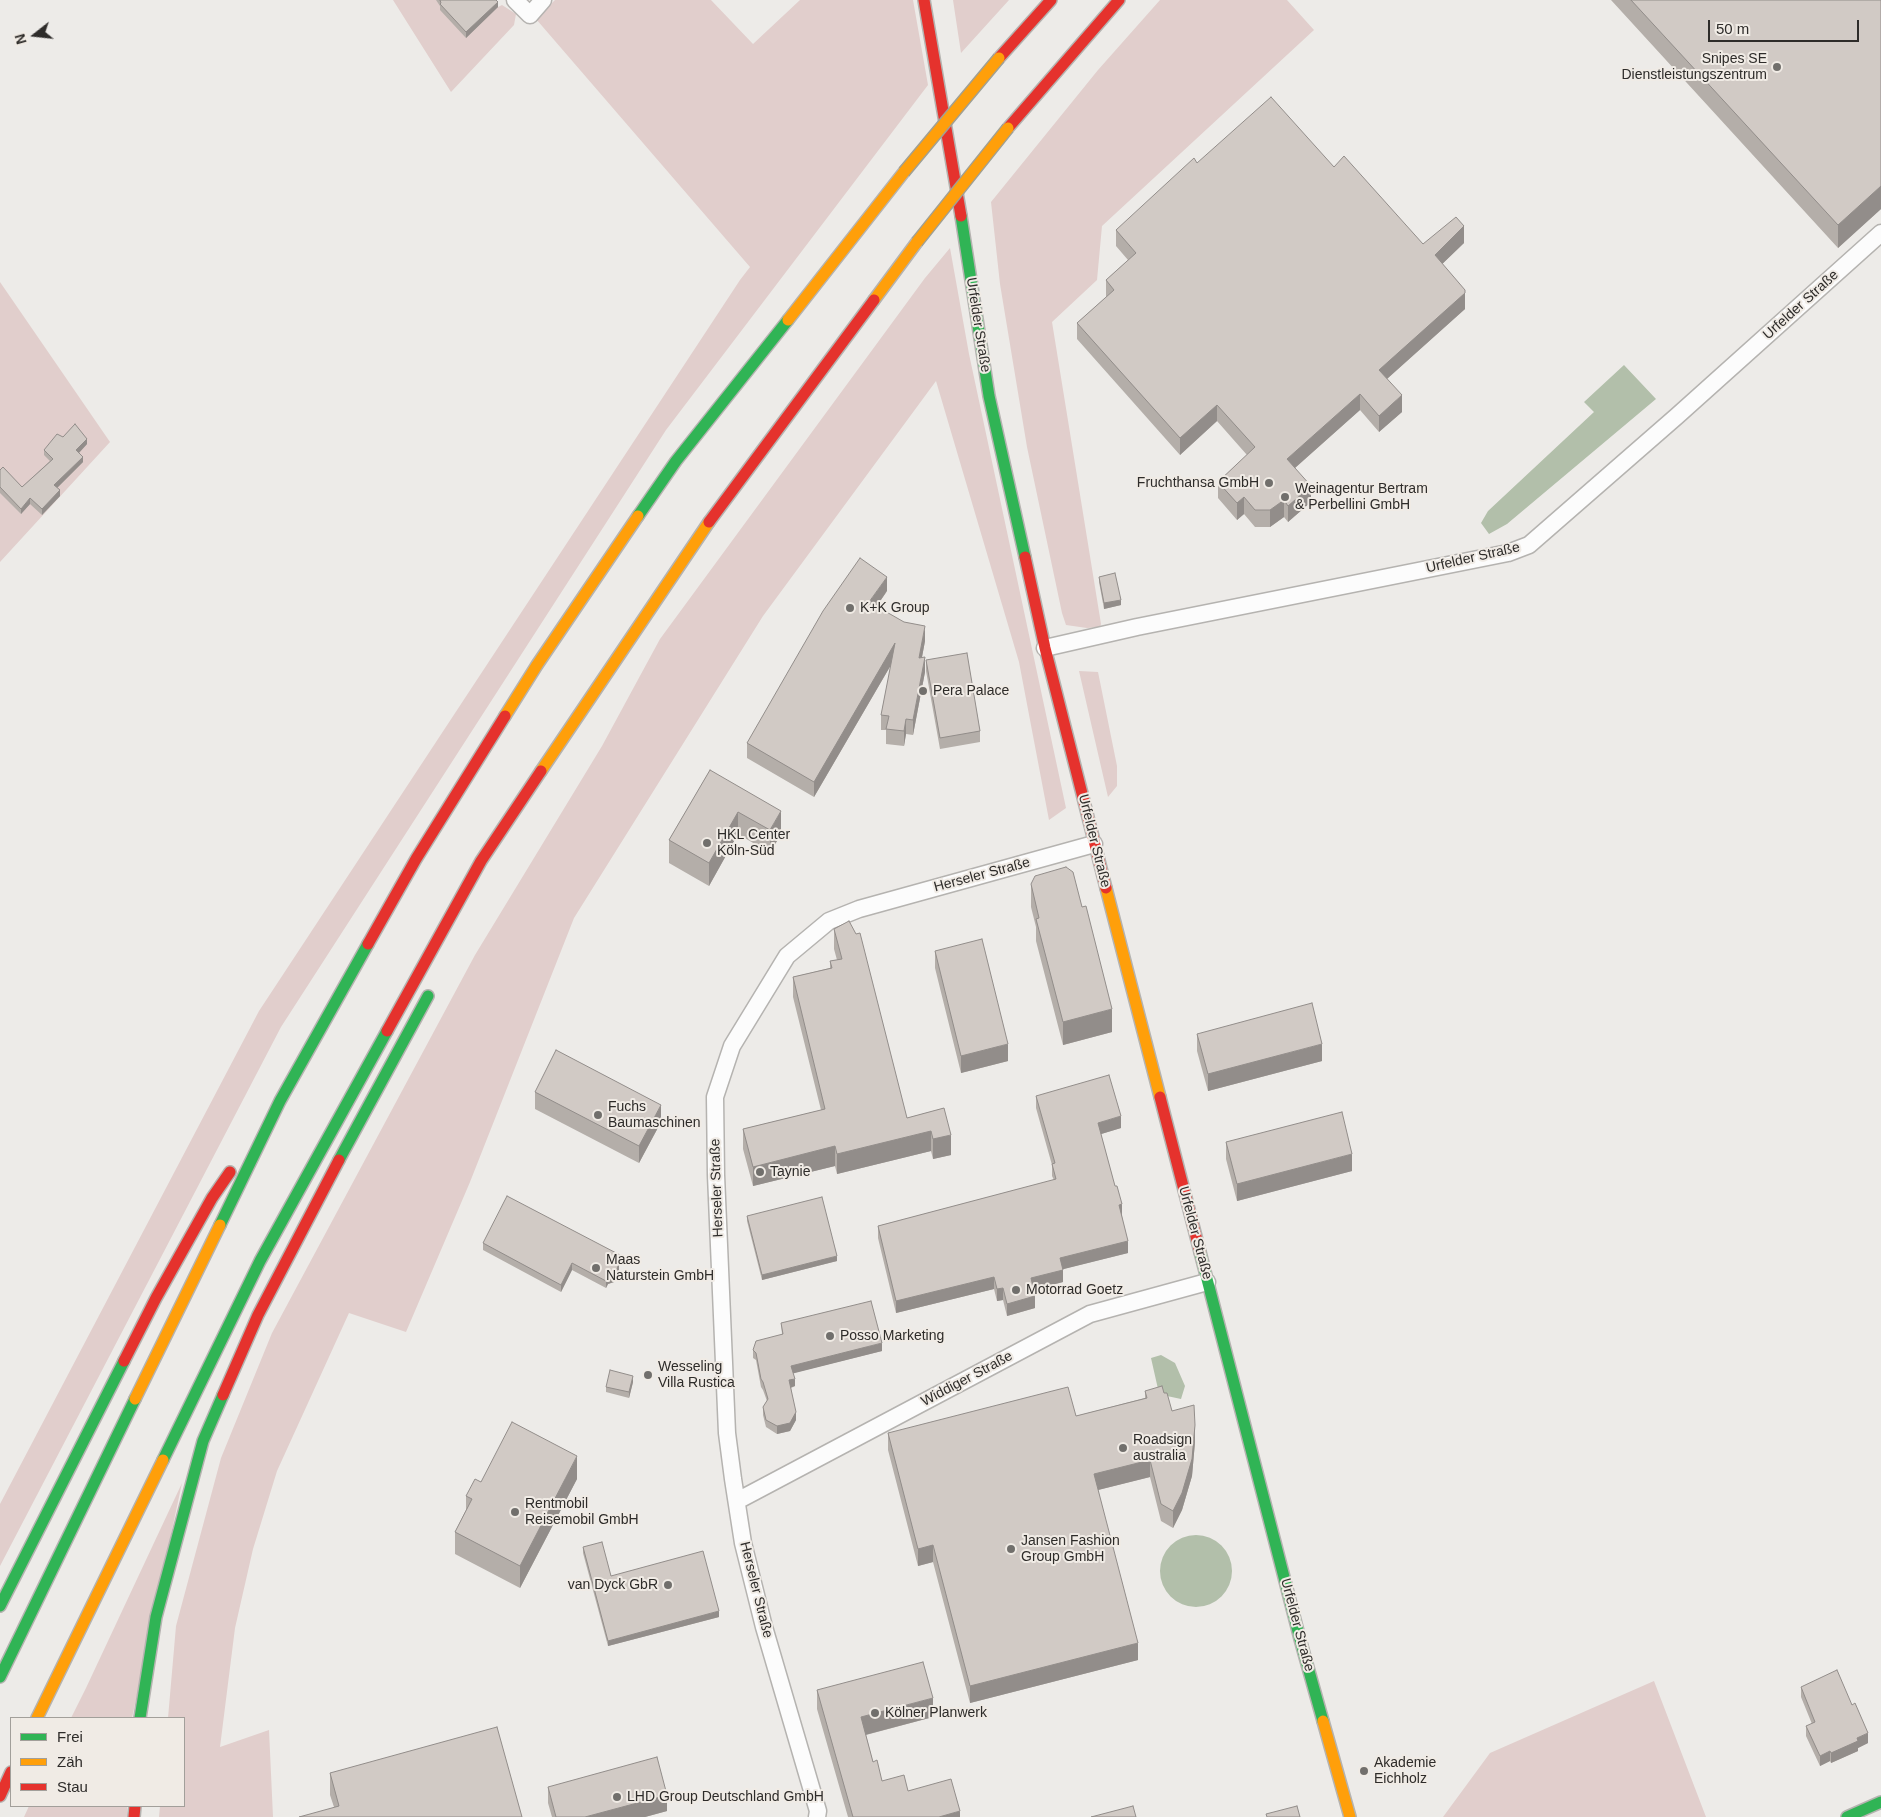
<!DOCTYPE html>
<meta charset="utf-8">
<style>
body{margin:0}
#map{position:relative;width:1881px;height:1817px;overflow:hidden;background:#edebe8;font-family:Helvetica,sans-serif}
canvas{display:block}
.legend{position:absolute;left:10px;top:1717px;width:175px;height:90px;box-sizing:border-box;background:#f0ebe5;border:1px solid #a29f9a;margin:0;padding:6px 9px;list-style:none;font-size:15px;color:#2e2c2a}
.legend li{display:flex;align-items:center;gap:10px;height:25px}
.legend b{width:25px;border:1px solid #a29f9a}
.north{position:absolute;left:10px;top:10px;width:50px;height:50px;-webkit-text-stroke:4px #f0ebe5;paint-order:stroke;rotate:254deg;font-size:14px;font-weight:700;line-height:20px;text-align:center;color:#2e2c2a}
.north::after{content:'';display:block;margin:auto;width:18px;height:22px;background:#2e2c2a;clip-path:polygon(50% 0,100% 100%,50% 72%,0 100%)}
.scale{position:absolute;left:1708px;top:20px;width:151px;height:22px;box-sizing:border-box;border:2px solid #2e2c2a;border-top:0;padding-left:6px;font-size:15px;line-height:18px;white-space:nowrap;color:#2e2c2a;-webkit-text-stroke:4px #f0ebe5;paint-order:stroke}
</style>
<div id="map">
<canvas width="1881" height="1817"></canvas>
<ul class="legend">
<li><b style="height:6px;background:#30b455"></b>Frei</li>
<li><b style="height:6px;background:#ff9f0a"></b>Zäh</li>
<li><b style="height:6px;background:#e5322d"></b>Stau</li>
</ul>
<div class="north">N</div>
<div class="scale">50 m</div>
</div>
<script>
const c = document.querySelector('canvas').getContext('2d');
c.lineJoin = 'round';
function paint(path, color) {
  c.fillStyle = color;
  c.fill(path, 'evenodd');
}
function shape(rows) {
  const path = new Path2D();
  for (const r of rows) {
    if (r.length === 3) {
      path.moveTo(r[0] + r[2], r[1]);
      path.arc(r[0], r[1], r[2], 0, 2 * Math.PI);
      continue;
    }
    path.moveTo(r[0], r[1]);
    for (let i = 2; i < r.length; i += 2) path.lineTo(r[i], r[i + 1]);
  }
  return path;
}
function stroke(path, color, width, dash) {
  c.strokeStyle = color;
  c.lineWidth = width;
  c.lineCap = dash ? 'butt' : 'round';
  c.setLineDash(dash || []);
  c.stroke(path);
}
function label(font, color, halo, rows, align = 'center') {
  c.font = font + ' Helvetica,sans-serif';
  c.lineWidth = 4;
  c.setLineDash([]);
  c.textBaseline = 'middle';
  c.strokeStyle = halo;
  c.fillStyle = color;
  for (const [text, x, y, turn = 0] of rows) {
    c.save();
    c.translate(x, y);
    c.rotate((+turn || 0) * Math.PI / 180);
    c.textAlign = isNaN(turn) ? turn : align;
    if (halo) c.strokeText(text, 0, 0);
    c.fillText(text, 0, 0);
    c.restore();
  }
}
paint(shape([
 [393,0,450,0,498,7,502,5,516,14,514,25,451,92],
 [555,0,711,0,753,44,800,0,913,0,928,85,666,430,281,1027,0,1566,0,1504,259,1011,740,280,750,267,536,19],
 [953,0,1009,0,961,53],
 [1160,0,1287,0,1314,30,1102,226,1097,280,1052,322,1101,624,1100,627,1087,628,1066,625,1062,613,1027,447,1000,284,991,202,1098,70],
 [950,248,969,354,1066,808,1049,820,1019,662,936,381,763,616,574,918,470,1182,406,1332,349,1313,277,1471,253,1549,235,1628,220,1747,269,1730,273,1817,159,1817,160,1806,184,1806,184,1718,168,1718,176,1626,221,1458,272,1333,475,955,602,746,660,639,925,278],
 [0,282,110,442,0,562],
 [1079,671,1098,672,1117,766,1117,786,1108,797],
 [182,1483,132,1718,71,1718,86,1688],
 [1654,1681,1706,1817,1443,1817,1490,1753],
 [29,1806,127,1806,127,1817,24,1817]
]), '#e1cecc');
paint(shape([
 [1624,365,1656,399,1507,524,1489,534,1481,523,1488,511,1594,412,1584,402],
 [1161,1355,1175,1363,1185,1386,1181,1399,1167,1396,1158,1389,1151,1358],
 [1196,1571,36]
]), '#b2bfaa');
const street = shape([
 [515,0,530,15,543,0],
 [1045,648,1137,627,1508,553,1529,545,1677,416,1881,233],
 [737,1501,1090,1314,1207,1282],
 [817,1817,818,1811,764,1627,743,1543,733,1479,727,1433,716,1175,715,1097,732,1046,787,956,829,921,859,909,1094,844]
]);
const fast = shape([
 [961,216,989,396,1025,557],
 [638,516,676,461,788,320],
 [339,1160,428,996],
 [220,1225,280,1101,368,944],
 [1200,1252,1300,1639,1323,1721],
 [163,1460,260,1261,387,1031],
 [0,1606,124,1361],
 [0,1677,135,1399],
 [140,1718,156,1617,203,1441,223,1395],
 [1847,1817,1881,1802]
]);
const slow = shape([
 [874,300,917,242],
 [788,320,904,172],
 [505,716,537,665,638,516],
 [541,771,709,522],
 [1106,888,1160,1097],
 [135,1399,220,1225],
 [37,1718,163,1460],
 [1323,1721,1350,1817]
]);
const jam = shape([
 [924,0,961,216],
 [999,58,1051,0],
 [1008,128,1119,0],
 [709,522,874,300],
 [1025,557,1045,648,1106,888],
 [368,944,416,859,505,716],
 [387,1031,481,861,541,771],
 [1160,1097,1200,1252],
 [124,1361,156,1298,212,1198,230,1172],
 [223,1395,258,1315,339,1160],
 [0,1796,11,1772],
 [134,1817,135,1806]
]);
stroke(street, '#b5b3b0', 19);
stroke(fast, '#b5b3b0', 14);
stroke(slow, '#b5b3b0', 14);
stroke(jam, '#b5b3b0', 14);
stroke(street, '#fcfcfc', 16);
stroke(fast, '#30b455', 11);
stroke(slow, '#ff9f0a', 11);
stroke(jam, '#e5322d', 11);
const slowBridge = shape([
 [904,172,999,58],
 [917,242,1008,128]
]);
stroke(slowBridge, '#a1a093', 14, []);
stroke(slowBridge, '#ff9f0a', 11);
paint(shape([
 [436,0,496,0,498,7,466,38,440,10,440,6],
 [1611,0,1881,0,1881,209,1838,248],
 [1197,163,1334,167,1423,244,1464,243,1442,264,1465,306,1465,309,1387,379,1402,412,1379,432,1360,410,1295,468,1311,502,1288,522,1284,517,1270,527,1255,527,1244,514,1237,520,1218,498,1218,482,1247,455,1217,421,1180,455,1077,339,1077,323,1106,297,1106,280,1128,260,1116,246,1116,230],
 [87,444,79,453,83,462,57,488,60,496,42,515,30,504,21,514,0,493,0,470,22,487,50,461,44,455,44,450],
 [1099,577,1121,605,1104,609,1099,582],
 [887,591,877,606,925,641,922,657,925,672,913,735,906,734,904,746,886,744,886,730,881,730,881,715,891,665,814,797,747,758,747,743],
 [926,660,980,731,980,742,940,749,926,671],
 [710,770,781,834,770,853,738,834,709,886,669,863,669,840],
 [1031,884,1112,1032,1063,1045,1036,941,1036,927,1031,907],
 [834,929,907,1118,944,1108,951,1155,933,1159,931,1151,837,1174,835,1166,753,1186,743,1149,743,1129,821,1110,793,997,793,977,830,968,830,961,837,960,834,949],
 [935,951,1008,1061,961,1073,935,968],
 [1197,1034,1322,1061,1208,1091,1197,1051],
 [535,1092,661,1122,639,1163,535,1109],
 [1036,1096,1121,1128,1101,1134,1122,1216,1128,1253,1063,1269,1063,1282,1033,1290,1035,1308,1007,1316,1003,1300,997,1301,994,1289,896,1313,878,1238,878,1226,1054,1180,1052,1176,1052,1165,1036,1108],
 [1226,1142,1352,1171,1237,1201,1226,1159],
 [747,1216,837,1261,762,1280,747,1221],
 [483,1243,620,1262,619,1263,619,1271,614,1282,608,1284,606,1288,572,1270,561,1292,483,1250],
 [781,1323,882,1351,793,1373,795,1386,791,1388,796,1420,790,1431,777,1434,766,1427,763,1415,763,1407,767,1401,763,1390,761,1387,756,1360,753,1358,753,1350,782,1334],
 [633,1382,629,1398,606,1392,606,1387],
 [1145,1391,1164,1393,1172,1411,1195,1442,1192,1476,1182,1510,1173,1528,1161,1521,1150,1477,1098,1490,1138,1660,970,1703,933,1562,918,1566,888,1450,888,1433,1076,1416,1145,1398],
 [577,1479,520,1588,455,1554,455,1532,466,1510,466,1496,481,1482],
 [583,1547,611,1576,719,1617,608,1646,583,1553],
 [1801,1687,1868,1743,1858,1748,1858,1751,1831,1763,1830,1761,1820,1766,1806,1736,1806,1726,1812,1724,1801,1697],
 [817,1690,933,1717,866,1735,873,1762,882,1781,908,1791,960,1817,848,1817,817,1709],
 [330,1773,522,1817,334,1807,330,1795],
 [548,1787,667,1811,645,1817,552,1817,548,1803]
]), '#b4aea9');
paint(shape([
 [498,2,498,7,466,38,466,32],
 [1881,186,1881,209,1838,248,1838,225],
 [1464,226,1464,243,1435,271,1435,255],
 [1465,290,1465,309,1379,386,1379,370],
 [1360,394,1360,410,1287,475,1287,459],
 [1402,395,1402,412,1379,432,1379,416],
 [1217,405,1217,421,1180,455,1180,438],
 [87,439,87,444,76,456,76,450],
 [83,457,83,462,54,491,54,485],
 [1311,486,1311,502,1288,522,1288,506],
 [60,490,60,496,42,515,42,509],
 [1244,497,1244,514,1237,520,1237,503],
 [30,498,30,504,21,514,21,509],
 [1284,500,1284,517,1270,527,1270,510],
 [887,577,887,591,869,617,869,602],
 [1121,600,1121,605,1104,609,1104,603],
 [925,626,925,641,919,673,919,658],
 [895,643,895,658,814,797,814,782],
 [925,657,925,672,913,735,913,720],
 [906,719,906,734,904,746,904,731],
 [781,811,781,834,770,853,770,830],
 [738,812,738,834,709,886,709,863],
 [1112,1009,1112,1032,1063,1045,1063,1022],
 [1008,1044,1008,1061,961,1073,961,1056],
 [1322,1044,1322,1061,1208,1091,1208,1074],
 [661,1105,661,1122,639,1163,639,1146],
 [1121,1116,1121,1128,1098,1135,1098,1123],
 [931,1131,931,1151,837,1174,837,1154],
 [951,1135,951,1155,933,1159,933,1139],
 [835,1146,835,1166,753,1186,753,1167],
 [1352,1154,1352,1171,1237,1201,1237,1184],
 [1122,1204,1122,1216,1119,1217,1119,1205],
 [1128,1241,1128,1253,1060,1270,1060,1258],
 [837,1256,837,1261,762,1280,762,1275],
 [572,1263,572,1270,561,1292,561,1285],
 [619,1264,619,1271,614,1282,608,1284,606,1288,606,1281,608,1277],
 [1063,1270,1063,1282,1031,1290,1031,1278],
 [994,1277,994,1289,896,1313,896,1301],
 [1003,1288,1003,1300,997,1301,997,1289],
 [1035,1296,1035,1308,1007,1316,1007,1304],
 [882,1343,882,1351,791,1374,791,1366],
 [633,1376,633,1382,629,1398,629,1392],
 [795,1379,795,1386,789,1388,789,1380],
 [796,1412,796,1420,790,1431,777,1434,777,1426],
 [1195,1425,1195,1442,1192,1476,1182,1510,1173,1528,1173,1511],
 [577,1456,577,1479,520,1588,520,1566],
 [1150,1460,1150,1477,1094,1491,1094,1474],
 [933,1545,933,1562,918,1566,918,1549],
 [719,1611,719,1617,608,1646,608,1641],
 [1138,1643,1138,1660,970,1703,970,1686],
 [933,1698,933,1717,861,1736,861,1717],
 [1868,1733,1868,1743,1858,1748,1858,1751,1831,1763,1831,1753,1857,1738],
 [1830,1751,1830,1761,1820,1766,1820,1756],
 [667,1795,667,1811,645,1817,585,1817],
 [960,1811,960,1817,939,1817]
]), '#928d8a');
const building = shape([
 [440,0,496,0,498,2,466,32,440,4,441,3,440,0],
 [1631,0,1881,0,1881,186,1838,225,1631,0],
 [1271,97,1334,167,1344,156,1423,244,1456,217,1464,226,1435,255,1465,290,1465,293,1379,370,1402,395,1379,416,1360,394,1287,459,1311,486,1288,506,1284,500,1270,510,1255,510,1244,497,1237,503,1218,482,1255,447,1217,405,1180,438,1077,323,1114,290,1106,280,1136,253,1116,230,1194,158,1197,163,1271,97],
 [75,424,87,439,76,450,83,457,54,485,60,490,42,509,30,498,21,509,0,487,0,470,3,467,22,487,53,459,44,450,57,434,63,437,75,424],
 [860,558,887,577,869,602,904,622,925,626,919,658,925,657,913,720,906,719,904,731,886,729,889,716,881,715,895,643,814,782,747,743,823,611,860,558],
 [1115,573,1121,600,1104,603,1099,577,1115,573],
 [967,653,980,731,940,738,926,660,967,653],
 [710,770,781,811,770,830,738,812,709,863,669,840,710,770],
 [1066,867,1073,872,1082,907,1086,906,1112,1009,1063,1022,1036,919,1039,918,1031,884,1035,876,1066,867],
 [849,921,856,934,860,933,907,1118,944,1108,951,1135,933,1139,931,1131,837,1154,835,1146,753,1167,743,1129,825,1109,793,977,832,968,830,961,842,959,834,929,849,921],
 [982,939,1008,1044,961,1056,935,951,982,939],
 [1312,1003,1322,1044,1208,1074,1197,1034,1312,1003],
 [556,1050,661,1105,639,1146,535,1092,556,1050],
 [1109,1075,1121,1116,1098,1123,1115,1186,1117,1186,1122,1204,1119,1205,1128,1241,1060,1258,1063,1270,1031,1278,1035,1296,1007,1304,1003,1288,997,1289,994,1277,896,1301,878,1226,1056,1179,1052,1164,1055,1163,1036,1096,1109,1075],
 [1342,1112,1352,1154,1237,1184,1226,1142,1342,1112],
 [507,1196,620,1255,618,1259,619,1264,614,1275,608,1277,606,1281,572,1263,561,1285,483,1243,507,1196],
 [822,1197,837,1256,762,1275,747,1216,822,1197],
 [871,1301,882,1343,791,1366,795,1379,789,1380,796,1412,790,1423,777,1426,766,1420,763,1407,768,1399,763,1382,761,1379,756,1353,753,1350,756,1341,783,1334,781,1323,871,1301],
 [610,1370,633,1376,629,1392,606,1387,610,1370],
 [1162,1386,1164,1393,1167,1393,1172,1411,1194,1405,1195,1425,1192,1459,1182,1493,1173,1511,1161,1504,1150,1460,1094,1474,1138,1643,970,1686,933,1545,918,1549,888,1433,1068,1387,1076,1416,1147,1398,1145,1391,1162,1386],
 [512,1422,577,1456,520,1566,455,1532,472,1499,466,1496,475,1479,481,1482,512,1422],
 [602,1542,611,1576,703,1551,719,1611,608,1641,583,1547,602,1542],
 [923,1662,933,1698,861,1717,873,1762,877,1760,882,1781,904,1775,908,1791,951,1779,960,1811,939,1817,853,1817,817,1690,923,1662],
 [1837,1670,1852,1705,1855,1703,1868,1733,1857,1738,1858,1741,1831,1753,1830,1751,1820,1756,1806,1726,1815,1722,1801,1687,1837,1670],
 [497,1727,522,1817,299,1817,339,1806,330,1773,497,1727],
 [657,1757,667,1795,585,1817,556,1817,548,1787,657,1757],
 [1133,1806,1136,1817,1091,1817,1133,1806],
 [1297,1806,1300,1817,1267,1817,1266,1814,1297,1806]
]);
paint(building, '#d1cac5');
stroke(building, '#928d8a', 1);
for (const [x, y, r, color] of [
 [1777,67,5,"#716f6c"],
 [1269,483,5,"#716f6c"],
 [1285,497,5,"#716f6c"],
 [850,608,5,"#716f6c"],
 [923,691,5,"#716f6c"],
 [707,843,5,"#716f6c"],
 [598,1115,5,"#716f6c"],
 [760,1172,5,"#716f6c"],
 [596,1268,5,"#716f6c"],
 [1016,1290,5,"#716f6c"],
 [830,1336,5,"#716f6c"],
 [648,1375,5,"#716f6c"],
 [1123,1448,5,"#716f6c"],
 [515,1512,5,"#716f6c"],
 [1011,1549,5,"#716f6c"],
 [668,1585,5,"#716f6c"],
 [875,1713,5,"#716f6c"],
 [1364,1771,5,"#716f6c"],
 [617,1797,5,"#716f6c"]
]) {
  const dot = new Path2D();
  dot.arc(x, y, r, 0, 2 * Math.PI);
  c.fillStyle = color;
  c.fill(dot);
  stroke(dot, '#f0ebe5', 2);
}
label('14px', '#2e2c2a', '#f0ebe5', [
 ["Snipes SE",1767,59,"right"],
 ["Dienstleistungszentrum",1767,75,"right"],
 ["Fruchthansa GmbH",1259,483,"right"],
 ["Weinagentur Bertram",1295,489],
 ["& Perbellini GmbH",1295,505],
 ["K+K Group",860,608],
 ["Pera Palace",933,691],
 ["HKL Center",717,835],
 ["Köln-Süd",717,851],
 ["Fuchs",608,1107],
 ["Baumaschinen",608,1123],
 ["Taynie",770,1172],
 ["Maas",606,1260],
 ["Naturstein GmbH",606,1276],
 ["Motorrad Goetz",1026,1290],
 ["Posso Marketing",840,1336],
 ["Wesseling",658,1367],
 ["Villa Rustica",658,1383],
 ["Roadsign",1133,1440],
 ["australia",1133,1456],
 ["Rentmobil",525,1504],
 ["Reisemobil GmbH",525,1520],
 ["Jansen Fashion",1021,1541],
 ["Group GmbH",1021,1557],
 ["van Dyck GbR",658,1585,"right"],
 ["Kölner Planwerk",885,1713],
 ["Akademie",1374,1763],
 ["Eichholz",1374,1779],
 ["LHD Group Deutschland GmbH",627,1797]
], 'left');
label('14px', '#2e2c2a', '#f0ebe5', [
 ["Urfelder Straße",1801,305,-42],
 ["Urfelder Straße",978,325,81],
 ["Urfelder Straße",1473,558,-13],
 ["Urfelder Straße",1094,841,76],
 ["Herseler Straße",982,875,-15],
 ["Herseler Straße",717,1188,-92],
 ["Urfelder Straße",1195,1233,75],
 ["Widdiger Straße",967,1379,-28],
 ["Herseler Straße",756,1590,76],
 ["Urfelder Straße",1297,1625,75]
]);
</script>
